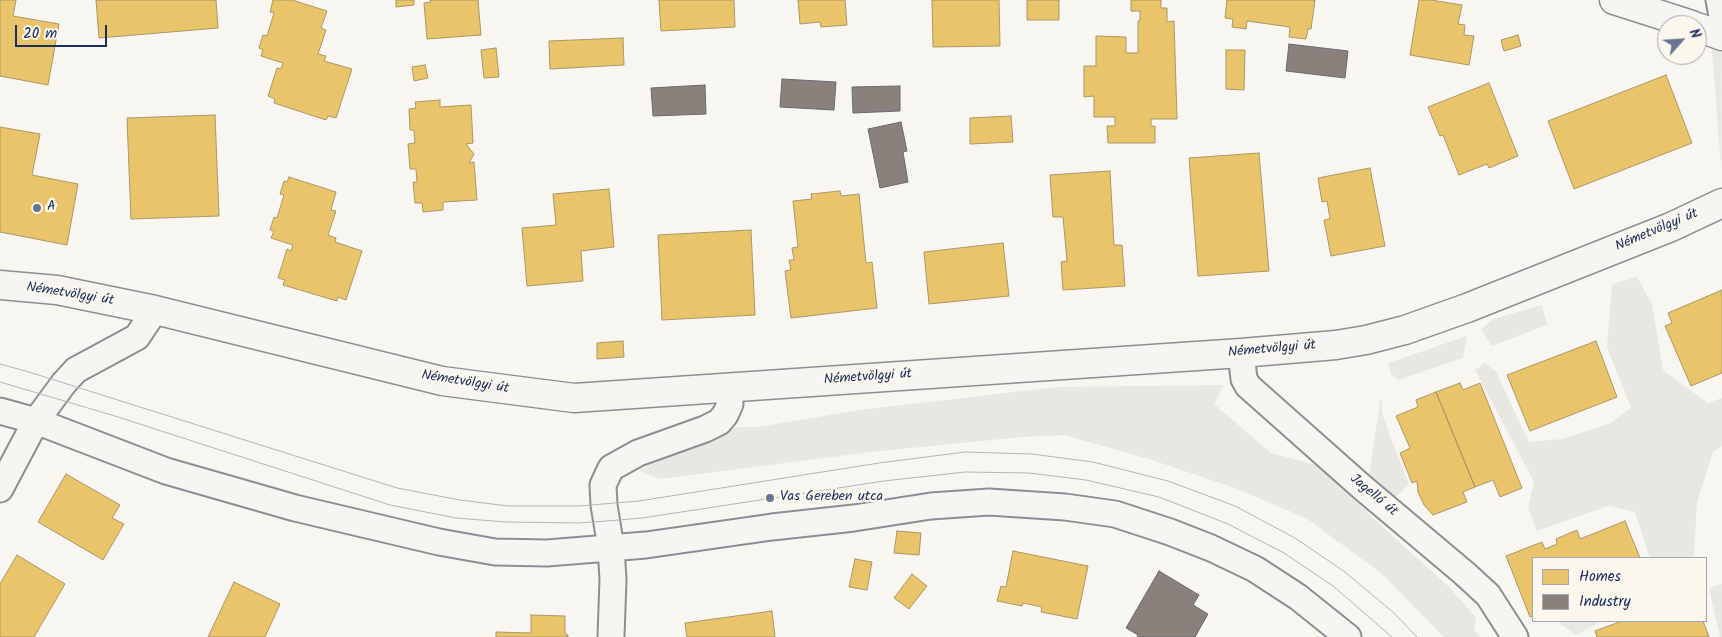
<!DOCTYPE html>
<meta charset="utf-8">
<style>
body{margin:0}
#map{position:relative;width:1722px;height:637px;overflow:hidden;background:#f8f6f0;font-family:Kalam,sans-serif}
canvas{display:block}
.legend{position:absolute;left:1532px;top:557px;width:175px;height:65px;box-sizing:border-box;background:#fbf7ec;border:1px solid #a1a7b3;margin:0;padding:6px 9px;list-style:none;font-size:15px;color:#1b2f5e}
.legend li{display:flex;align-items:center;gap:10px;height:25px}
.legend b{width:25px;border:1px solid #a1a7b3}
.north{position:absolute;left:1657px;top:15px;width:50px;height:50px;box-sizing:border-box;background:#fbf7ec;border:1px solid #a1a7b3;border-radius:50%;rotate:64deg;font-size:14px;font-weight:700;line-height:20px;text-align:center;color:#1b2f5e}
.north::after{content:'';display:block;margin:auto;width:18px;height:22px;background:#687591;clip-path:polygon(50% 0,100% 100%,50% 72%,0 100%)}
.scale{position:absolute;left:15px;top:25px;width:92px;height:22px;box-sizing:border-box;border:2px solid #1b2f5e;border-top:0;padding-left:6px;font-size:15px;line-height:18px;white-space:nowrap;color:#1b2f5e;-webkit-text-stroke:4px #fbf7ec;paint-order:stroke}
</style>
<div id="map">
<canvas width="1722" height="637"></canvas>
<ul class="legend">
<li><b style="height:14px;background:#e9c46a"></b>Homes</li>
<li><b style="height:14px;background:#8a817c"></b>Industry</li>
</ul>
<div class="north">N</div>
<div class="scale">20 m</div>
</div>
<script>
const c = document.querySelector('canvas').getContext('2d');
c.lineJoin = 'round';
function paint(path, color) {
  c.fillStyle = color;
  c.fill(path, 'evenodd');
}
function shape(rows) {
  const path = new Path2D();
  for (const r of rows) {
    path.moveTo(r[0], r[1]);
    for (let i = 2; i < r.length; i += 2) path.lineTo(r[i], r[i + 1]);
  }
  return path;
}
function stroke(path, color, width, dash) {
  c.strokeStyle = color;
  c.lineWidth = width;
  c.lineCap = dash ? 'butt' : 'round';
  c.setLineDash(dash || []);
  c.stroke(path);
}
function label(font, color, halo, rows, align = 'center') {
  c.font = font + ' Kalam,sans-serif';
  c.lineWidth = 5;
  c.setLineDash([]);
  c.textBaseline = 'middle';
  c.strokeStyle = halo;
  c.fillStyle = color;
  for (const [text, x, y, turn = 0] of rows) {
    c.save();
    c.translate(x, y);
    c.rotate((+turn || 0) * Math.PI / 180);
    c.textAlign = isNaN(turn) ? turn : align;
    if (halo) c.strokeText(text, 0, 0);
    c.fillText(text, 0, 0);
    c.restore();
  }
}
paint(shape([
 [1712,49,1722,53,1721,168],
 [1637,277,1652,304,1663,370,1708,403,1722,398,1722,446,1713,452,1697,502,1694,558,1650,558,1635,512,1608,506,1537,531,1528,508,1534,482,1475,370,1485,363,1496,372,1529,442,1562,439,1611,423,1631,408,1607,347,1612,284],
 [1542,305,1547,325,1492,346,1481,330,1493,319],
 [1467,336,1463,358,1398,380,1391,374,1388,363],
 [1224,385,1214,404,1271,453,1320,466,1373,518,1448,586,1476,617,1474,629,1480,637,1444,637,1382,574,1306,518,1232,487,1149,459,1064,435,1022,437,871,452,660,479,638,470,737,427,759,427,867,409,1058,387],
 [1381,395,1382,412,1389,434,1409,484,1390,503,1368,484],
 [1722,584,1722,637,1720,637,1709,588],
 [1556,621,1602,621,1576,635]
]), '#e8e7e2');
const homes = shape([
 [0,0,16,0,13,16,59,24,48,85,0,76,0,0],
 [96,0,216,0,218,28,99,38,96,0],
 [273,0,292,0,327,11,321,28,326,30,318,54,326,56,324,61,352,69,336,118,328,116,326,120,274,103,275,99,268,96,277,68,281,69,283,63,261,56,263,50,259,48,263,35,267,36,274,13,270,12,273,0],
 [396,0,414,0,414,5,396,7,396,0],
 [430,0,478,0,481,35,427,39,424,3,431,2,430,0],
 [659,0,734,0,735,27,661,31,659,0],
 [798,0,845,0,847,25,821,27,820,22,800,24,798,0],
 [932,0,999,0,1000,46,933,47,932,0],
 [1027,0,1059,0,1059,20,1027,20,1027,0],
 [1131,0,1161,0,1161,8,1167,8,1167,22,1174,21,1177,119,1151,119,1151,126,1155,126,1155,143,1108,143,1107,126,1115,126,1115,117,1094,117,1094,96,1084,97,1084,66,1096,66,1096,36,1126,37,1126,53,1138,53,1138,21,1140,21,1140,11,1131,11,1131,0],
 [1227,0,1315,0,1311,29,1308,29,1306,39,1289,37,1290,27,1247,21,1246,29,1232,27,1233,19,1225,18,1227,0],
 [1419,0,1431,0,1462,5,1458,24,1465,25,1464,35,1474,36,1469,65,1410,55,1419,0],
 [1518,35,1521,46,1504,51,1501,40,1518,35],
 [623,38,624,65,550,69,549,41,623,38],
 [496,48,499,77,484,78,481,50,496,48],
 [1226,50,1245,50,1244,90,1226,89,1226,50],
 [425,65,428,78,414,81,412,67,425,65],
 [1666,75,1692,143,1574,189,1548,121,1666,75],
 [1489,83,1518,156,1489,168,1487,164,1459,175,1443,135,1440,136,1428,107,1489,83],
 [440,100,440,107,471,105,473,143,466,144,474,154,469,163,474,162,477,200,443,202,443,210,423,212,422,203,415,203,413,182,417,182,416,169,410,169,408,144,415,143,414,130,410,130,409,109,416,108,415,102,440,100],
 [215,115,219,216,131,219,127,118,215,115],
 [1011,116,1013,142,970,144,970,118,1011,116],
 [0,127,40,134,32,175,78,184,67,245,0,232,0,127],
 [1259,153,1269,271,1198,276,1189,158,1259,153],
 [1370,168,1385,246,1331,256,1324,220,1330,219,1327,201,1322,202,1318,178,1370,168],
 [1110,171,1114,245,1122,245,1125,286,1063,290,1061,262,1067,261,1063,217,1053,217,1050,175,1110,171],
 [289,177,336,192,331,210,336,211,328,235,336,238,335,242,362,251,346,300,338,297,337,301,283,285,285,280,278,278,287,249,291,251,293,245,271,238,274,231,270,230,274,217,277,218,284,195,280,194,284,181,287,182,289,177],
 [609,189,614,247,581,251,583,281,527,286,522,228,556,225,553,194,609,189],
 [840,191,841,196,859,194,866,263,872,262,877,308,791,318,785,271,791,270,789,260,794,260,792,248,798,247,793,201,812,199,811,194,840,191],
 [751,230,755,315,662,320,658,235,751,230],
 [1003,243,1009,296,929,304,924,252,1003,243],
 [1722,290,1722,373,1691,386,1665,326,1672,323,1668,313,1722,290],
 [623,341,624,357,597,359,597,343,623,341],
 [1596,341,1617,397,1530,431,1507,375,1596,341],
 [1460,383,1463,390,1480,383,1522,488,1500,497,1493,480,1475,487,1436,392,1460,383],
 [1436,392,1475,487,1463,492,1467,502,1433,515,1424,505,1418,492,1417,481,1412,483,1400,453,1410,448,1396,416,1418,407,1416,400,1436,392],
 [66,474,120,505,112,518,124,524,103,560,38,522,66,474],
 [1625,521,1640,558,1533,558,1533,616,1530,617,1506,556,1542,542,1545,549,1557,544,1556,539,1577,530,1580,539,1625,521],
 [897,531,921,533,919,555,894,553,897,531],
 [1013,551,1088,566,1077,619,1041,612,1042,607,1023,603,1022,606,997,601,1001,586,1006,587,1013,551],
 [17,555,65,584,34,637,0,637,0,584,17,555],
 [855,559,872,562,867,590,849,587,855,559],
 [912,574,927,586,909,609,894,598,912,574],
 [234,582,280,604,265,637,208,637,234,582],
 [772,611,775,637,687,637,685,623,772,611],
 [531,615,565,616,565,634,568,635,568,637,496,637,496,632,531,633,531,615],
 [1622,621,1703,621,1709,637,1597,637,1595,631,1622,621]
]);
paint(homes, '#e9c46a');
stroke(homes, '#ab9766', 1);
const industry = shape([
 [1289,44,1348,51,1345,78,1286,71,1289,44],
 [782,79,836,82,834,110,780,107,782,79],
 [705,85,706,114,653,116,651,88,705,85],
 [900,86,900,111,853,113,852,87,900,86],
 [901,122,907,151,903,152,908,182,880,188,868,129,901,122],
 [1159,571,1199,595,1193,605,1208,614,1195,637,1137,637,1138,635,1126,628,1159,571]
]);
paint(industry, '#8a817c');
stroke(industry, '#696873', 1);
const street = shape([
 [1719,0,1722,16],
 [1241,353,1244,379,1248,386,1363,488,1464,573,1488,595,1515,637],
 [0,411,36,421,166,471,295,508,439,542,495,552,547,553,646,545,772,527,854,518,931,506,989,502,1065,507,1115,514,1170,532,1211,548,1255,569,1298,597,1348,637],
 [0,489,36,421,64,383,76,370,137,337,155,310],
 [611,637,613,579,611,548,604,505,603,485,611,468,638,453,705,429,719,422,725,415,730,404,729,388]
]);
const secondary = shape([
 [1614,0,1692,25],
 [1697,27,1722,36],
 [0,285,57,290,155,310,442,381,574,398,1241,353,1336,345,1366,340,1405,330,1467,308,1671,227,1722,203]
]);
stroke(street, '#8b8e94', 29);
stroke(secondary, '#8b8e94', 31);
stroke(street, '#f6f5f1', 25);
stroke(secondary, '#f6f5f1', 28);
stroke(shape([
 [0,364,29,372,397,488,460,500,508,506,579,506,639,501,879,463,965,452,1032,454,1093,462,1168,481,1235,506,1295,538,1345,572,1394,613,1417,637],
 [0,382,115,416,390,505,456,518,506,522,579,523,607,521,642,518,884,481,965,472,1029,473,1086,480,1159,497,1228,524,1284,553,1333,586,1392,637]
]), '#b3b5b7', 1);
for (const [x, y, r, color] of [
 [37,208,5,"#687591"],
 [770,498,5,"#687591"]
]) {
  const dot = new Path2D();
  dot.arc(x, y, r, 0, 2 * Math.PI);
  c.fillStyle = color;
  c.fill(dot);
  stroke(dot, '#fbf7ec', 2);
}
label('14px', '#1b2f5e', '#fbf7ec', [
 ["A",47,208],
 ["Vas Gereben utca",780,498]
], 'left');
label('14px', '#1b2f5e', '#fbf7ec', [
 ["Németvölgyi út",1657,231,-23],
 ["Németvölgyi út",70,295,9],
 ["Németvölgyi út",1272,350,-5],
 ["Németvölgyi út",868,378,-4],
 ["Németvölgyi út",465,383,9],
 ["Jagelló út",1373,496,40]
]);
</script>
